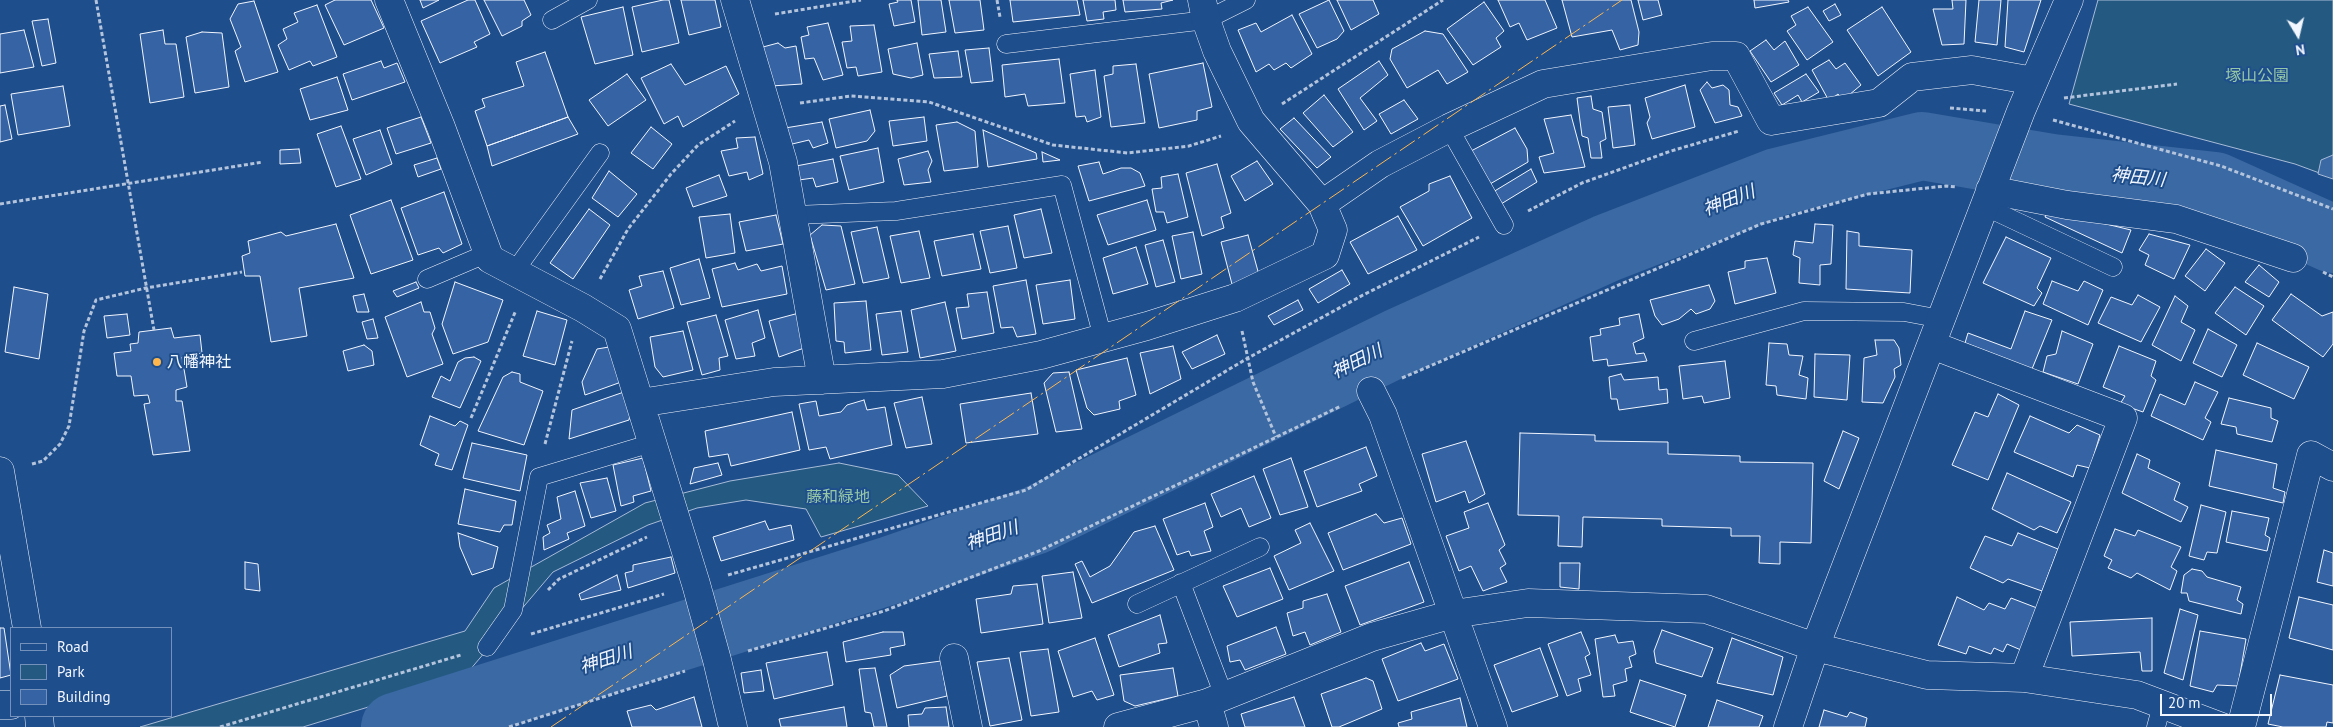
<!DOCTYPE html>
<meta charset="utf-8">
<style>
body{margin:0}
#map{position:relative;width:2333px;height:727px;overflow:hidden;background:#1f4e8c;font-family:"PT Sans",sans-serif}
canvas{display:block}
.legend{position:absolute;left:10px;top:627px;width:162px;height:90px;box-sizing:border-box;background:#1f4e8c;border:1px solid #7391ba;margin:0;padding:6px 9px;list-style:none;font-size:15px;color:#f2f6ff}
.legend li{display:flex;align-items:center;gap:10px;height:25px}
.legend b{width:25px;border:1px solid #7391ba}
.north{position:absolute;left:2273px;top:10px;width:50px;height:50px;-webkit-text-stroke:4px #1f4e8c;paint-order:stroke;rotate:171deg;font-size:14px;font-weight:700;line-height:20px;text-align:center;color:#f2f6ff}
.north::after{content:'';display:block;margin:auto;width:18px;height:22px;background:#f2f6ff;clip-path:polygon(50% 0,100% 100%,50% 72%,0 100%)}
.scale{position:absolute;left:2160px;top:694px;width:112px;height:22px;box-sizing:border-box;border:2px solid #f2f6ff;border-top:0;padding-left:6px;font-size:15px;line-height:18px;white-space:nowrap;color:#f2f6ff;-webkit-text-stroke:4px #1f4e8c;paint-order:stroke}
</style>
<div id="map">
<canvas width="2333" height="727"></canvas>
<ul class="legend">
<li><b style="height:6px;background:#1f4e8c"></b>Road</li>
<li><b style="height:14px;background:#245a82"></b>Park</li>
<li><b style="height:14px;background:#3563a3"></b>Building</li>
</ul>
<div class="north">N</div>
<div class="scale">20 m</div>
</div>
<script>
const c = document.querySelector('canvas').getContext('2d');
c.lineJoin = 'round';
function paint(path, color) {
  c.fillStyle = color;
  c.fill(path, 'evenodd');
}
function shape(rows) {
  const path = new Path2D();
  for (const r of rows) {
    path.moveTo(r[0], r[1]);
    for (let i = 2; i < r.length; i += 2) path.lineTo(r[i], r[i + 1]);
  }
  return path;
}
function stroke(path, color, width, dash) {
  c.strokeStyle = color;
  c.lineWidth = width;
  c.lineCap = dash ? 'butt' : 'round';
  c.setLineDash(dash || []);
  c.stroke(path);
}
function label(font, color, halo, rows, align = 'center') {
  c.font = font + ' "PT Sans","Noto Sans JP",sans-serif';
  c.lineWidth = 4;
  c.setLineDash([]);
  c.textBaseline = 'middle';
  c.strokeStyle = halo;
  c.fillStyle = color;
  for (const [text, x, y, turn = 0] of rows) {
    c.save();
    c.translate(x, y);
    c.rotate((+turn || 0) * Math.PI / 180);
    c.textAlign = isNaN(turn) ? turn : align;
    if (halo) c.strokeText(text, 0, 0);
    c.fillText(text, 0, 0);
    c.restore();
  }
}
const green = shape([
 [2098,0,2333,0,2333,178,2295,164,2069,104,2098,0],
 [839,463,898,475,928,506,821,537,806,509,746,500,697,508,648,525,553,572,463,678,303,727,140,727,465,631,494,588,645,503,730,481,839,463]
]);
paint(green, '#245a82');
stroke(green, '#a8bbd7', 1);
const water = shape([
 [2333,155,2333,179,2318,174,2321,160,2333,155]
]);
paint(water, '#3b69a3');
stroke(water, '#a8bbd7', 1);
stroke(shape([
 [395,727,891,570,1036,520,1399,342,1607,248,1777,182,1922,146,2052,168,2215,186,2333,239]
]), '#3b69a3', 68);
const building = shape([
 [335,0,371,0,384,28,344,45,325,5,335,0],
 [420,0,439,0,423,8,420,0],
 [468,0,475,0,490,34,474,42,477,47,440,63,421,21,468,0],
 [484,0,524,0,531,15,522,21,522,26,502,36,484,0],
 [663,0,669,0,679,43,642,52,632,7,663,0],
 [681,0,715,0,721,27,689,35,681,0],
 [897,0,911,0,915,22,894,26,889,4,898,2,897,0],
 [918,0,941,0,946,32,922,35,918,0],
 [949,0,980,0,984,30,955,33,949,0],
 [1010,0,1077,0,1080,15,1013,22,1010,0],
 [1083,0,1115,0,1116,10,1103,12,1104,19,1087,21,1083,0],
 [1123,0,1173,0,1161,3,1162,9,1125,12,1123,0],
 [1329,0,1344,31,1337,39,1317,48,1299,14,1329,0],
 [1337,0,1373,0,1379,14,1351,30,1337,0],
 [1498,0,1545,0,1557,28,1527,40,1519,23,1510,27,1498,0],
 [1562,0,1631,0,1639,32,1638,45,1620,50,1612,30,1572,37,1562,0],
 [1638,0,1658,0,1662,15,1643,20,1638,0],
 [1754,0,1788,0,1789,2,1755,8,1754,0],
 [1952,0,1966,0,1964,44,1942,45,1933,9,1953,9,1952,0],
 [1979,0,2001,0,1997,45,1975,42,1979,0],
 [2008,0,2041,0,2024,52,2005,47,2008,0],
 [254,1,278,72,245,82,235,51,241,47,230,19,238,4,254,1],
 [1484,2,1504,31,1496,38,1501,47,1473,65,1447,29,1484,2],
 [1835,4,1841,15,1829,21,1823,11,1835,4],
 [317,5,337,57,313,66,310,61,289,70,278,45,287,39,283,29,298,22,294,13,317,5],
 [623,7,633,55,595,64,581,17,623,7],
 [1808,7,1833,42,1807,60,1787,31,1796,25,1791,16,1808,7],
 [1882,7,1911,52,1878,76,1847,30,1882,7],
 [1292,15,1312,54,1291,68,1286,63,1274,70,1269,64,1256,72,1238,30,1256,23,1261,32,1292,15],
 [48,19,56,63,42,66,32,21,48,19],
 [828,23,843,75,823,80,814,58,805,59,801,37,809,35,807,27,828,23],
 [874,25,882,72,858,76,856,67,847,68,842,42,852,41,850,26,874,25],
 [24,30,34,67,0,73,0,34,24,30],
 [163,30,165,44,176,44,184,97,150,103,140,34,163,30],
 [1425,31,1443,34,1468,72,1447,84,1438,70,1407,88,1390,59,1392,49,1425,31],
 [202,32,222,33,229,87,195,93,186,37,202,32],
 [1766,40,1774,50,1785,41,1799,65,1771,82,1750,51,1766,40],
 [778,43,785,48,796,46,802,84,771,86,763,47,778,43],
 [917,43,923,75,911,78,893,74,888,49,917,43],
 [989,48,993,81,971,83,965,50,989,48],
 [958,51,962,77,934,78,929,54,958,51],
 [545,52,568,117,487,146,475,111,485,107,482,99,524,86,516,62,545,52],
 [1059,59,1065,103,1028,106,1025,94,1005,97,1002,65,1059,59],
 [1829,60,1836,69,1845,63,1861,85,1843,100,1838,94,1829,101,1812,70,1829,60],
 [381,61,384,68,397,63,405,82,352,100,343,74,381,61],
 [1379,61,1388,75,1360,98,1377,121,1364,130,1338,89,1379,61],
 [1203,63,1212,107,1197,111,1197,120,1159,128,1149,74,1203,63],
 [671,64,685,85,726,66,739,94,683,127,678,116,664,124,641,78,671,64],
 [1136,64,1145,123,1111,127,1104,76,1113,74,1113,66,1136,64],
 [1095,70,1101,117,1087,122,1085,116,1076,117,1070,74,1095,70],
 [627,74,646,100,608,126,589,100,627,74],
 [1806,74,1819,92,1802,102,1798,95,1782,105,1774,93,1806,74],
 [337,77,348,110,310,120,300,89,337,77],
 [1707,82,1712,88,1723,85,1729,90,1730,105,1738,107,1742,116,1715,123,1700,90,1707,82],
 [1685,85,1695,127,1652,139,1647,123,1650,117,1645,98,1685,85],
 [63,86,70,126,18,135,11,94,63,86],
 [1324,95,1353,132,1333,147,1303,113,1324,95],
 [1591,96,1593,109,1602,112,1606,139,1600,142,1602,158,1591,158,1588,138,1582,136,1577,98,1591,96],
 [1404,100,1418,119,1391,134,1379,114,1404,100],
 [5,105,12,139,0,142,0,106,5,105],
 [1630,105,1635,145,1613,148,1608,107,1630,105],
 [870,110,875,131,867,141,836,148,829,119,870,110],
 [1571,115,1585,167,1544,173,1539,157,1554,153,1544,119,1571,115],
 [421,117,431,143,396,154,387,128,421,117],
 [568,117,578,134,492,166,487,146,568,117],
 [924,117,927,141,893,146,889,121,924,117],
 [1294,118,1331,157,1317,168,1280,129,1294,118],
 [822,122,828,143,813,148,809,140,788,145,785,128,822,122],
 [957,122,975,131,978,167,944,171,936,125,957,122],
 [341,126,361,179,336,187,317,134,341,126],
 [651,127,672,144,653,169,631,153,651,127],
 [1515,128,1527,149,1528,162,1490,184,1471,151,1515,128],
 [380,130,392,164,366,175,353,139,380,130],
 [983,130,1036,153,1037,159,988,167,983,130],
 [755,137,763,174,749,180,747,172,729,176,721,151,738,148,736,138,755,137],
 [878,148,884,182,849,190,840,156,878,148],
 [299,149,301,163,280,164,280,150,299,149],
 [928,151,932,161,928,170,931,182,904,185,898,159,928,151],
 [1042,152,1060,160,1043,162,1042,152],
 [437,158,441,169,418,177,414,165,437,158],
 [833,159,838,182,816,187,813,178,799,180,796,166,833,159],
 [1257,161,1273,184,1245,201,1231,176,1257,161],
 [1099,162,1103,174,1121,168,1131,168,1140,173,1145,186,1089,201,1078,166,1099,162],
 [1217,164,1231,213,1221,217,1224,228,1202,236,1186,173,1217,164],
 [1531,169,1537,182,1501,204,1493,192,1531,169],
 [609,171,637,194,618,217,592,198,609,171],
 [1178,174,1188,217,1167,223,1164,212,1156,212,1152,189,1162,188,1161,177,1178,174],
 [719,175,727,196,693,207,686,188,719,175],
 [1450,176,1472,218,1423,246,1400,207,1429,191,1429,184,1450,176],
 [444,192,462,244,443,253,439,248,418,255,401,208,444,192],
 [391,200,413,260,371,274,350,215,391,200],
 [1147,200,1156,230,1108,245,1097,215,1147,200],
 [589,209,610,225,573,279,550,263,589,209],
 [1041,209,1052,253,1024,258,1014,215,1041,209],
 [2048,210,2131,230,2122,253,2045,217,2048,210],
 [730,214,735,253,706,258,699,217,730,214],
 [776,215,783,244,746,251,739,222,776,215],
 [1398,216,1417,250,1368,274,1350,242,1398,216],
 [336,224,354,278,299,288,307,336,271,342,260,276,245,276,242,256,250,253,248,241,281,232,286,236,336,224],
 [1815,224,1833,225,1831,264,1820,265,1820,285,1799,283,1800,258,1793,255,1795,241,1813,243,1815,224],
 [822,225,841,226,855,284,826,290,810,235,822,225],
 [1008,226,1017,268,990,273,980,231,1008,226],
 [877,227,889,278,863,283,851,232,877,227],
 [919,231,930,278,901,283,890,236,919,231],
 [1847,231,1859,233,1859,246,1912,250,1910,293,1846,289,1847,231],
 [1193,232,1202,274,1181,279,1172,236,1193,232],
 [973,234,981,269,942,276,934,241,973,234],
 [2149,234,2190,245,2174,279,2145,265,2149,255,2139,250,2149,234],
 [1248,235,1259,275,1233,288,1221,242,1248,235],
 [2006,237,2051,258,2037,288,2042,293,2034,306,1983,283,2006,237],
 [1163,240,1175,282,1156,287,1145,245,1163,240],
 [1136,247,1148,284,1113,294,1103,258,1136,247],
 [2206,249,2225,263,2205,291,2185,276,2206,249],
 [1767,258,1776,293,1735,304,1728,272,1745,268,1745,261,1767,258],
 [699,259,710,298,681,305,670,268,699,259],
 [735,263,738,270,757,264,761,271,782,266,787,294,722,307,712,269,735,263],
 [2259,265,2279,282,2269,297,2245,282,2259,265],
 [1342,270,1350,284,1318,303,1309,289,1342,270],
 [663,271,674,308,638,319,629,290,642,286,639,276,663,271],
 [1026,280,1036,334,1017,337,1013,327,1001,328,993,286,1026,280],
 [1070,280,1075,319,1043,324,1036,285,1070,280],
 [2052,281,2078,291,2084,281,2103,290,2088,325,2043,304,2052,281],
 [416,282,419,288,397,297,393,291,416,282],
 [455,282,503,300,488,342,453,354,442,324,455,282],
 [1709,285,1715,301,1710,309,1696,314,1691,309,1679,319,1662,325,1655,316,1650,300,1709,285],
 [14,287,48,294,39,359,5,352,14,287],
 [2235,287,2264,306,2246,335,2215,313,2235,287],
 [987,292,994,333,962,339,956,308,969,307,967,294,987,292],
 [364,294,369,312,357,312,353,296,364,294],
 [2291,294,2322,316,2333,312,2333,344,2323,357,2272,320,2291,294],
 [2138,295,2160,307,2141,342,2098,323,2111,297,2132,305,2138,295],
 [2175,296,2188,306,2181,322,2195,330,2181,361,2152,345,2175,296],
 [1298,300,1303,310,1274,325,1268,316,1298,300],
 [866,301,871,350,845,353,844,342,836,341,834,303,866,301],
 [421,302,424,312,430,312,435,328,432,334,443,364,407,377,385,317,421,302],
 [945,302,956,351,920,358,911,310,945,302],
 [758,310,765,338,752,343,755,356,736,359,725,320,758,310],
 [537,311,567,320,555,365,523,356,537,311],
 [901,311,908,352,882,355,876,314,901,311],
 [2025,311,2052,320,2032,369,1965,343,1968,333,2011,349,2025,311],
 [799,313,807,347,779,357,769,321,799,313],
 [127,314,130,335,107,338,104,316,127,314],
 [1639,314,1644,338,1633,343,1636,354,1644,353,1647,361,1608,366,1607,359,1593,361,1590,337,1601,335,1600,329,1620,325,1619,318,1639,314],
 [716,315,728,356,719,358,720,370,702,375,687,322,716,315],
 [373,319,378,338,367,339,362,322,373,319],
 [171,328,174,338,200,335,202,353,182,357,187,387,176,390,176,401,182,401,190,451,153,455,144,404,150,403,148,395,134,396,131,376,117,376,114,353,131,351,130,344,138,343,139,332,171,328],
 [2208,329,2237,345,2222,377,2193,363,2208,329],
 [683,331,693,370,663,377,655,367,650,337,683,331],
 [2062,331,2093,344,2078,384,2043,372,2047,356,2056,354,2062,331],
 [1217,335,1225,354,1192,369,1182,352,1217,335],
 [1875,340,1894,340,1899,348,1901,365,1894,369,1895,377,1883,403,1862,402,1864,358,1877,355,1875,340],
 [1769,343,1787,344,1789,355,1803,356,1799,375,1808,378,1806,399,1777,395,1776,386,1766,385,1769,343],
 [2257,343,2309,367,2294,399,2243,375,2257,343],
 [364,345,372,351,374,365,348,371,343,351,364,345],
 [615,346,624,381,585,395,582,382,597,349,615,346],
 [1173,346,1181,379,1150,394,1140,353,1173,346],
 [2119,346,2156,361,2151,376,2156,380,2143,412,2120,404,2125,396,2103,387,2119,346],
 [1815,354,1850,355,1847,400,1814,397,1815,354],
 [474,357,481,361,460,408,432,397,441,376,450,381,458,362,465,358,474,357],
 [1127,358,1136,395,1119,401,1120,409,1094,415,1087,408,1076,370,1127,358],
 [1725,361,1730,398,1704,403,1702,396,1683,399,1679,366,1725,361],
 [512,372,520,374,520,382,543,391,524,445,478,431,503,377,512,372],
 [1069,372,1082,429,1056,432,1044,383,1053,373,1069,372],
 [1621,374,1624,380,1658,377,1659,390,1667,389,1668,403,1619,410,1617,399,1611,399,1609,377,1621,374],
 [2195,382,2218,392,2205,418,2211,422,2203,440,2151,416,2160,394,2185,405,2195,382],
 [624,392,631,409,629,420,569,439,572,410,624,392],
 [1031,393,1038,434,966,443,960,404,1031,393],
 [1998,394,2019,405,1988,480,1952,465,1975,412,1988,417,1998,394],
 [922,397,932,444,906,448,894,403,922,397],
 [2229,398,2271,408,2271,418,2278,421,2272,442,2237,434,2236,427,2221,424,2229,398],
 [864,400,867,410,885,407,892,445,830,459,826,447,809,450,799,404,816,401,819,416,841,412,847,405,864,400],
 [792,412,800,450,731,466,728,454,709,457,705,431,792,412],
 [430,416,455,426,460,421,468,425,452,470,435,465,439,454,420,445,430,416],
 [2030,416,2069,433,2077,425,2100,435,2090,468,2077,465,2073,477,2014,452,2030,416],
 [1843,431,1859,438,1839,489,1824,481,1843,431],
 [1520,433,1595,435,1595,441,1668,442,1668,454,1740,456,1740,462,1813,463,1811,543,1780,542,1780,564,1759,563,1760,536,1731,536,1731,528,1662,526,1662,519,1583,517,1582,547,1558,546,1559,516,1518,515,1520,433],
 [1466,441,1485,494,1469,503,1465,491,1436,502,1422,454,1466,441],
 [472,443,527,455,520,491,463,478,472,443],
 [1366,447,1377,476,1359,484,1362,491,1317,507,1304,471,1366,447],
 [2216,450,2277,464,2273,488,2285,492,2283,503,2209,486,2216,450],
 [2137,454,2150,460,2148,468,2180,483,2174,500,2188,507,2181,522,2122,493,2137,454],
 [643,458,651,491,633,496,634,502,621,506,613,465,643,458],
 [1291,458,1308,507,1280,515,1263,469,1291,458],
 [718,463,722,475,690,484,694,468,718,463],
 [2007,473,2071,502,2057,533,2040,526,2034,530,1992,509,2007,473],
 [1254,476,1271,518,1249,527,1241,508,1221,517,1211,494,1254,476],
 [607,478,616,511,591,518,580,483,607,478],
 [465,489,516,501,512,525,504,525,500,532,458,524,465,489],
 [575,491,585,526,567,533,569,539,544,550,543,537,550,533,547,525,561,519,557,497,575,491],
 [1205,503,1213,527,1204,531,1211,551,1191,556,1189,551,1177,555,1163,519,1205,503],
 [1488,503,1505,545,1499,550,1506,564,1500,568,1507,582,1483,591,1471,566,1459,571,1446,536,1469,528,1464,512,1488,503],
 [2201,505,2226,512,2217,553,2207,552,2204,560,2189,556,2201,505],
 [2232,511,2269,518,2265,535,2270,538,2267,551,2226,542,2232,511],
 [1376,514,1384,523,1402,518,1411,544,1343,570,1328,533,1376,514],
 [765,521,769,530,791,525,794,540,721,561,713,537,765,521],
 [1310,523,1334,571,1289,590,1274,556,1301,543,1295,530,1310,523],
 [1155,526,1174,570,1092,603,1075,564,1082,561,1090,577,1110,566,1134,532,1155,526],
 [2115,529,2135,536,2138,530,2181,547,2171,567,2177,571,2170,590,2137,573,2131,578,2108,568,2112,560,2104,556,2115,529],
 [458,533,498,547,493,568,472,575,460,547,458,533],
 [2018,533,2058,549,2042,591,2008,579,2003,583,1970,568,1985,536,2012,546,2018,533],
 [2324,550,2333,553,2333,586,2317,582,2324,550],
 [671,557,675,573,628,588,625,573,633,571,633,565,671,557],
 [245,562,258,564,260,591,245,589,245,562],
 [1409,562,1424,602,1360,625,1345,586,1409,562],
 [1560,563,1580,563,1579,589,1560,587,1560,563],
 [1270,568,1283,599,1237,617,1223,586,1270,568],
 [2192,569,2202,571,2207,577,2241,587,2237,600,2243,604,2241,614,2189,601,2187,593,2181,593,2184,575,2192,569],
 [1073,572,1082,618,1049,623,1042,576,1073,572],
 [617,575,621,590,581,600,579,594,617,575],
 [1037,584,1043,624,981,633,976,599,1011,594,1013,586,1037,584],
 [1327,594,1341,632,1310,645,1305,632,1293,636,1287,613,1303,608,1303,601,1327,594],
 [1957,597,1984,610,1989,603,2005,609,2011,598,2037,608,2021,650,2007,644,2003,652,1994,648,1991,654,1969,646,1966,654,1938,645,1957,597],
 [2299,597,2333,605,2333,650,2289,638,2299,597],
 [2180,609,2198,615,2183,680,2164,673,2180,609],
 [1160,615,1167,643,1158,644,1160,653,1119,667,1108,635,1160,615],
 [2152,618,2152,671,2142,671,2140,652,2072,656,2070,622,2152,618],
 [1276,627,1286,654,1245,670,1240,660,1230,662,1227,646,1276,627],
 [0,628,4,628,11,675,0,678,0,628],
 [1662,630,1713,648,1702,677,1656,663,1654,651,1662,630],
 [2200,631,2246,639,2238,686,2217,685,2213,692,2190,686,2200,631],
 [883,632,903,632,905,645,890,648,891,655,846,662,843,642,883,632],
 [1581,632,1590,654,1585,657,1591,675,1578,679,1581,691,1567,696,1548,644,1581,632],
 [1615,635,1618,643,1633,641,1636,654,1629,657,1632,667,1625,669,1627,681,1613,685,1615,696,1603,697,1595,639,1615,635],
 [1095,638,1114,695,1097,700,1092,691,1073,697,1058,651,1095,638],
 [1732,638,1783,657,1773,695,1717,683,1732,638],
 [1421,643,1425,651,1444,644,1458,679,1398,701,1382,659,1421,643],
 [1540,648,1558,696,1512,712,1494,665,1540,648],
 [1048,649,1059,712,1031,716,1020,652,1048,649],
 [827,652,833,685,774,699,766,663,827,652],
 [1009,658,1022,720,990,726,977,662,1009,658],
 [941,661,947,696,897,708,890,675,904,666,941,661],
 [875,668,887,727,874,727,871,713,865,712,859,669,875,668],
 [1173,668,1178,696,1135,706,1124,701,1120,675,1173,668],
 [761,670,764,691,744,693,741,673,761,670],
 [2280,675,2333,685,2333,723,2327,722,2326,727,2283,727,2268,724,2280,675],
 [1366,678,1373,681,1382,709,1339,727,1332,727,1321,694,1366,678],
 [1640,680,1686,695,1675,727,1630,712,1640,680],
 [694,697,702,727,632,727,627,711,651,705,656,710,694,697],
 [1294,697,1305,727,1245,727,1241,714,1294,697],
 [1460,698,1467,727,1399,727,1398,723,1412,719,1411,712,1460,698],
 [1717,700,1763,716,1759,727,1708,727,1717,700],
 [844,707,847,727,781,727,779,719,844,707],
 [946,707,949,727,909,727,908,715,922,714,925,708,946,707],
 [1824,710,1847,717,1850,712,1867,718,1865,727,1819,727,1824,710]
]);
paint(building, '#3563a3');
stroke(building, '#f2f6ff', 1);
const lane = shape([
 [552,20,588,0],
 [1006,44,1206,20,1246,0],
 [1449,128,1504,225],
 [1984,206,2113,267],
 [794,215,896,211,1062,185,1103,338],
 [514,272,600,153],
 [427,279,488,253],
 [1694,341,1804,311,1904,312,1941,319],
 [1181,583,1224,696],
 [1137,604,1260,547],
 [487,647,513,610,539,477,652,443],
 [2156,727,2162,705]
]);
const street = shape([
 [389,0,441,127,490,259,583,308,617,329,696,584,717,660,733,727],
 [735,0,783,162,822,380],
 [1990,190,2067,205,2176,219,2293,258],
 [1322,204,1380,164,1449,128,1543,84,1712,56,1736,56,1771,121,1879,103,1912,77,1972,70,2034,81],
 [1932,345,2123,418,2024,678],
 [1371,391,1383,415,1493,727],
 [640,403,774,382,943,374,1041,355,1147,326,1235,298,1325,255,1333,230,1322,204,1251,121,1217,51,1206,20,1202,0],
 [0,471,27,628],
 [954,658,968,727],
 [1207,703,1214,727],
 [0,705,11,705],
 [39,716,40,727],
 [1118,727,1207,703,1372,637,1453,614,1528,603,1706,609,1815,647,1927,675,2024,678,2137,695,2222,727],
 [1788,727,1815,647,2021,111,2069,0],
 [2241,727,2311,455,2333,467]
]);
stroke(lane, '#f2f6ff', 19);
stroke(street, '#f2f6ff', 29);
stroke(shape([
 [96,0,154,330],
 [997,0,1000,17],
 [775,14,861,0],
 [2064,98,2177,84],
 [800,103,851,96,929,102,1053,145,1128,153,1189,146,1221,136],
 [1282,104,1443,0],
 [1950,108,1986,111],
 [2053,120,2221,166,2333,209],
 [0,204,263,162],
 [1528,211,1582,183,1671,151,1739,131],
 [2323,272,2333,277],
 [600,279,628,229,671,174,698,145,735,121],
 [1242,331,1253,382,1276,437],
 [1402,378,1761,224,1868,194,1946,186,1957,187],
 [471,418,516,310],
 [545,444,572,341],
 [32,464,43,461,60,444,69,426,84,331,96,300,146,288,242,272],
 [728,575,1026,490,1248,358,1363,295,1479,237],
 [548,590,559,579,647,537],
 [531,634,664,594],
 [748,651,884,611,1039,551,1341,406],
 [220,727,461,655],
 [509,727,685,671]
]), '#b3c4dc', 3, [4, 2.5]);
stroke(lane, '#1f4e8c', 18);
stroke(street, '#1f4e8c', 28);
stroke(shape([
 [551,727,1622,0]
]), '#ffb74d', 1, [18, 4, 2.5, 4]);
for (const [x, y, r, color] of [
 [157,362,5,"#ffb74d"]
]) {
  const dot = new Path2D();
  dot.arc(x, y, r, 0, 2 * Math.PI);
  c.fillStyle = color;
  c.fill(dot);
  stroke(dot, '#1f4e8c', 2);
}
label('16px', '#97c8a6', '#1f4e8c', [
 ["塚山公園",2257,76],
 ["藤和緑地",838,497]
]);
label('16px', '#f2f6ff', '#1f4e8c', [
 ["八幡神社",167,362]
], 'left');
label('italic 18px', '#f2f6ff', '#1f4e8c', [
 ["神田川",2138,178,6],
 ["神田川",1729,201,-21],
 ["神田川",1357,362,-26],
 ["神田川",992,536,-19],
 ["神田川",606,660,-18]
]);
</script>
